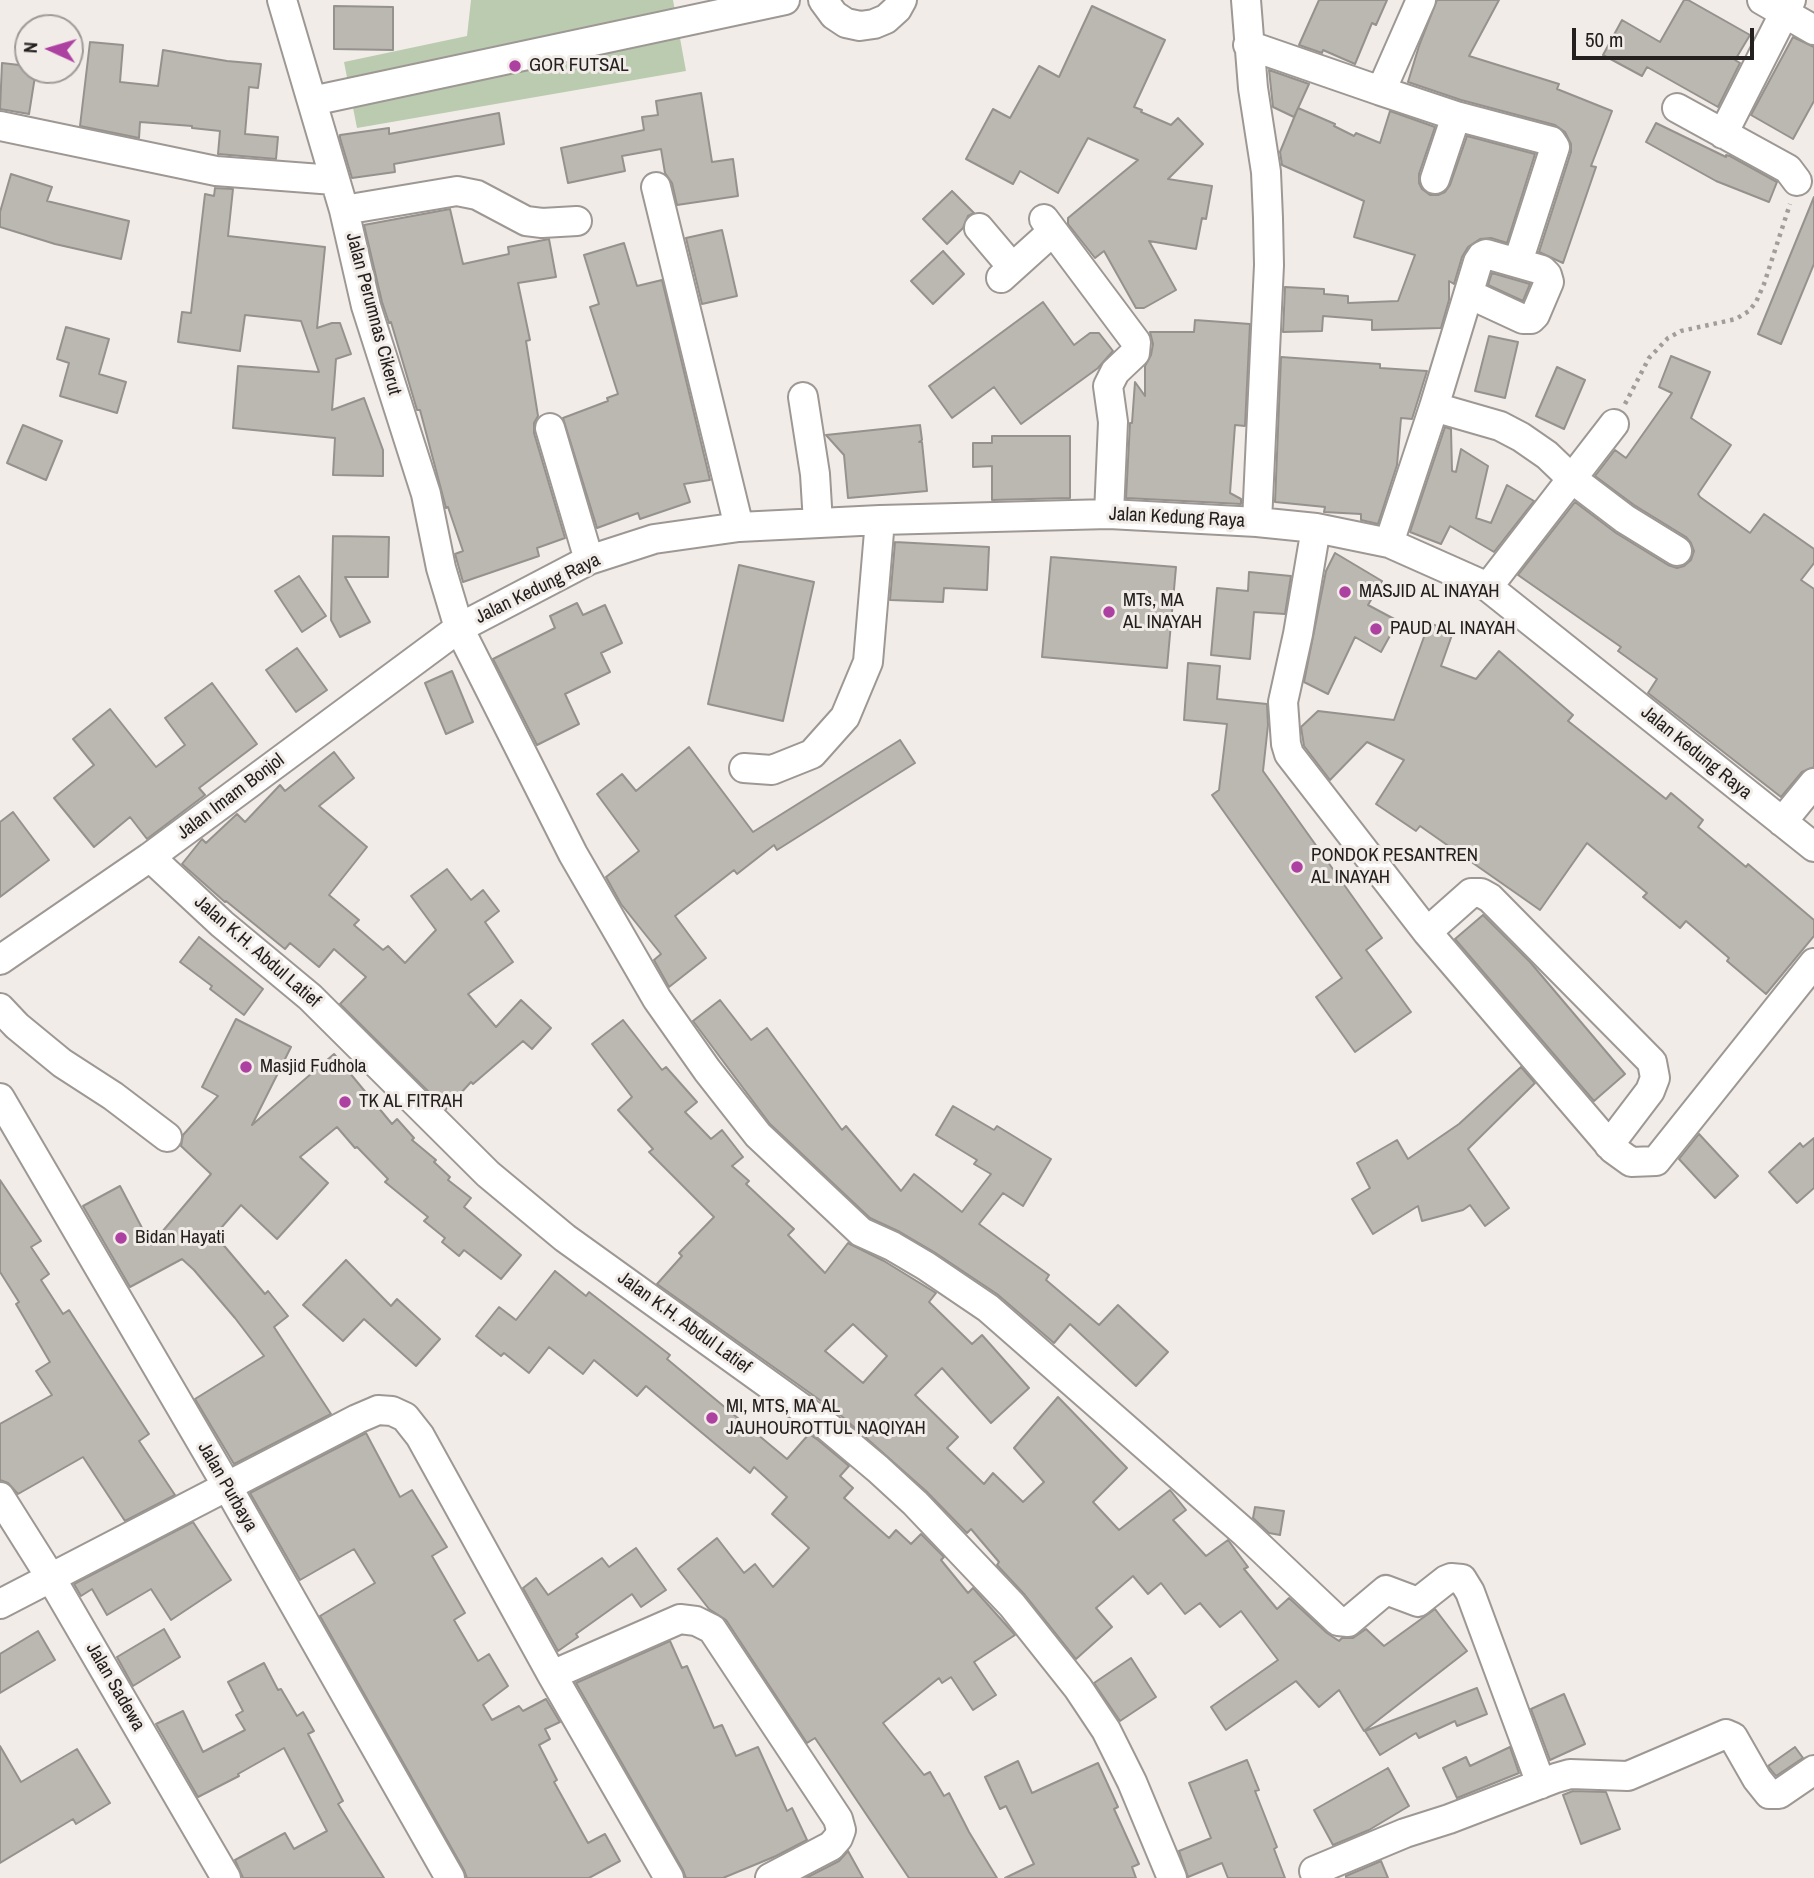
<!DOCTYPE html>
<style>
body{margin:0}
#map{position:relative;width:1814px;height:1878px;overflow:hidden;background:#f2ece8;font-family:"Archivo Narrow",sans-serif}
canvas{display:block}
.north{position:absolute;left:14px;top:14px;width:70px;height:70px;box-sizing:border-box;background:#f2ece8;border:2px solid #9f9a98;border-radius:50%;rotate:274deg;font-size:19px;font-weight:700;line-height:28px;text-align:center;color:#23201f}
.north::after{content:'';display:block;margin:auto;width:24px;height:32px;background:#ad41a2;clip-path:polygon(50% 0,100% 100%,50% 72%,0 100%)}
.scale{position:absolute;left:1572px;top:28px;width:182px;height:32px;box-sizing:border-box;border:4px solid #23201f;border-top:0;padding-left:9px;font-size:21px;line-height:24px;white-space:nowrap;color:#23201f;-webkit-text-stroke:5px #f2ece8;paint-order:stroke}
</style>
<div id="map">
<canvas width="1814" height="1878"></canvas>
<div class="north">N</div>
<div class="scale">50 m</div>
</div>
<script>
const c = document.querySelector('canvas').getContext('2d');
c.lineJoin = 'round';
function paint(path, color) {
  c.fillStyle = color;
  c.fill(path, 'evenodd');
}
function shape(rows) {
  const path = new Path2D();
  for (const r of rows) {
    path.moveTo(r[0], r[1]);
    for (let i = 2; i < r.length; i += 2) path.lineTo(r[i], r[i + 1]);
  }
  return path;
}
function stroke(path, color, width, dash) {
  c.strokeStyle = color;
  c.lineWidth = width;
  c.lineCap = dash ? 'butt' : 'round';
  c.setLineDash(dash || []);
  c.stroke(path);
}
function label(font, color, halo, rows, align = 'center') {
  c.font = font + ' "Archivo Narrow",sans-serif';
  c.lineWidth = 6;
  c.setLineDash([]);
  c.textBaseline = 'middle';
  c.strokeStyle = halo;
  c.fillStyle = color;
  for (const [text, x, y, turn = 0] of rows) {
    c.save();
    c.translate(x, y);
    c.rotate((+turn || 0) * Math.PI / 180);
    c.textAlign = isNaN(turn) ? turn : align;
    if (halo) c.strokeText(text, 0, 0);
    c.fillText(text, 0, 0);
    c.restore();
  }
}
paint(shape([
 [471,0,673,0,686,71,357,128,344,62,467,36]
]), '#bacbb0');
const building = shape([
 [1319,0,1387,0,1376,25,1372,23,1355,64,1323,50,1322,53,1299,45,1319,0],
 [1437,0,1499,0,1469,56,1559,84,1557,89,1612,111,1591,166,1596,167,1563,263,1539,252,1571,152,1571,144,1565,132,1555,125,1461,100,1408,82,1419,46,1437,0],
 [1684,0,1688,0,1750,35,1735,60,1740,63,1718,107,1647,67,1642,76,1603,55,1622,20,1660,42,1684,0],
 [334,6,393,7,393,50,334,49,334,6],
 [1092,6,1165,40,1134,107,1142,110,1141,112,1171,125,1178,118,1203,144,1168,179,1212,186,1206,219,1202,218,1196,249,1149,241,1176,290,1144,308,1136,308,1104,251,1095,258,1068,224,1068,218,1138,160,1088,138,1058,193,1020,171,1013,184,966,159,993,109,1010,118,1039,66,1059,77,1092,6],
 [1793,37,1814,47,1814,101,1793,139,1751,115,1793,37],
 [90,42,123,45,120,82,158,86,163,50,227,61,261,64,258,88,249,87,245,134,278,137,276,159,218,154,220,131,192,128,192,126,140,122,139,138,80,126,90,42],
 [2,63,28,66,28,70,36,70,29,114,0,109,2,63],
 [1269,70,1309,84,1294,117,1273,107,1269,70],
 [701,93,712,162,733,159,738,196,677,205,672,183,665,173,661,149,622,156,625,171,568,183,561,148,644,130,642,117,658,115,656,101,701,93],
 [1298,108,1335,124,1334,126,1354,136,1356,133,1380,143,1390,111,1435,127,1419,174,1419,183,1422,189,1430,195,1438,195,1445,192,1450,185,1467,136,1535,154,1507,243,1491,238,1480,239,1468,247,1462,257,1454,284,1449,281,1449,300,1441,328,1372,330,1372,320,1323,316,1322,331,1283,332,1285,287,1324,289,1324,294,1348,296,1348,303,1398,301,1415,255,1354,237,1364,201,1282,165,1280,152,1298,108],
 [499,113,504,144,394,164,395,172,352,178,340,138,340,135,389,128,389,134,499,113],
 [1656,123,1726,157,1726,155,1730,156,1777,182,1769,202,1716,181,1646,142,1656,123],
 [11,174,52,187,47,201,129,221,121,259,55,244,0,227,0,212,11,174],
 [215,188,233,189,228,236,325,247,317,328,332,323,340,323,351,354,336,359,332,410,364,398,383,450,383,476,333,475,335,438,233,428,238,366,319,372,301,321,245,315,240,351,178,342,182,312,191,313,205,194,214,196,215,188],
 [952,191,974,213,968,216,963,228,947,244,923,219,952,191],
 [1814,197,1814,264,1781,344,1758,334,1814,197],
 [450,209,463,264,509,254,508,247,549,239,556,277,518,283,530,340,526,341,538,416,534,423,534,433,565,538,537,548,539,556,463,582,455,554,463,551,448,507,446,508,420,410,417,410,391,322,389,323,382,302,364,225,450,209],
 [722,230,737,296,702,304,686,238,722,230],
 [624,243,637,286,662,280,710,480,684,484,690,502,640,519,638,513,597,528,563,418,608,401,607,398,618,394,590,307,599,304,584,255,624,243],
 [943,251,964,274,933,304,911,281,943,251],
 [1492,273,1530,284,1523,301,1488,285,1492,273],
 [1043,302,1074,345,1090,333,1099,333,1113,351,1098,368,1021,424,994,387,952,418,929,386,1043,302],
 [1195,320,1250,324,1245,426,1235,425,1230,493,1241,499,1241,504,1126,498,1130,423,1132,423,1135,382,1145,396,1145,366,1151,355,1153,344,1150,332,1194,332,1195,320],
 [66,327,109,339,99,374,126,382,117,413,60,396,69,363,57,359,66,327],
 [1489,336,1518,342,1505,398,1475,391,1489,336],
 [1671,356,1710,372,1691,418,1731,445,1698,494,1700,497,1750,533,1764,514,1814,549,1814,563,1801,580,1814,589,1814,767,1802,772,1781,797,1648,693,1657,679,1618,651,1621,647,1518,575,1575,502,1616,533,1668,565,1677,568,1684,566,1691,560,1694,551,1691,543,1686,537,1634,505,1595,476,1615,450,1626,458,1672,393,1659,387,1671,356],
 [1281,357,1380,364,1380,368,1427,371,1412,419,1401,418,1397,465,1378,524,1361,520,1361,514,1324,512,1325,507,1275,502,1281,357],
 [1557,367,1585,380,1564,429,1536,416,1557,367],
 [23,425,62,441,46,480,7,463,23,425],
 [920,425,922,440,919,442,922,442,927,491,848,498,844,455,826,435,920,425],
 [1445,427,1451,429,1452,471,1456,472,1461,449,1488,466,1476,518,1491,523,1507,485,1534,501,1494,552,1450,526,1441,544,1410,532,1445,427],
 [992,436,1070,436,1070,498,992,500,992,466,973,467,973,443,992,443,992,436],
 [333,536,389,537,388,577,345,577,370,622,340,637,331,620,333,536],
 [895,542,989,547,987,590,944,588,943,602,890,600,895,542],
 [1335,553,1382,581,1368,605,1398,621,1381,652,1355,637,1328,694,1304,682,1326,571,1335,553],
 [1051,557,1176,567,1167,668,1042,657,1051,557],
 [739,565,814,582,783,721,708,704,739,565],
 [1249,572,1291,576,1285,614,1254,612,1250,659,1211,655,1217,588,1248,591,1249,572],
 [299,576,326,616,302,632,275,591,299,576],
 [577,603,583,615,605,605,622,643,601,653,610,672,565,694,579,724,537,745,493,659,555,628,550,616,577,603],
 [1429,623,1453,632,1441,666,1476,679,1499,651,1573,715,1568,721,1666,799,1671,793,1703,820,1698,827,1746,867,1748,864,1814,920,1814,936,1766,994,1727,961,1729,958,1686,921,1680,928,1643,897,1647,893,1587,843,1540,910,1420,826,1416,831,1376,804,1404,760,1367,742,1330,780,1304,746,1301,727,1318,711,1394,720,1429,623],
 [297,648,327,690,296,712,266,670,297,648],
 [1188,663,1220,666,1217,699,1267,704,1268,725,1263,771,1382,938,1366,950,1411,1012,1355,1052,1316,997,1342,978,1212,795,1219,790,1227,724,1184,720,1188,663],
 [452,671,473,722,446,734,425,683,452,671],
 [212,683,257,744,199,788,205,795,147,839,130,817,94,847,54,798,94,765,73,739,110,709,156,767,185,745,165,718,212,683],
 [900,740,915,763,777,850,774,845,737,874,734,870,675,916,706,958,669,987,654,960,661,954,621,904,606,877,639,851,597,794,622,774,636,791,689,747,753,832,900,740],
 [334,752,354,778,319,806,367,847,329,895,359,920,354,925,383,950,388,946,405,963,436,930,411,896,447,869,471,900,483,890,499,911,485,922,513,962,468,994,496,1027,521,1000,551,1028,532,1049,523,1041,473,1084,471,1082,446,1109,340,1004,366,977,334,949,319,967,290,943,285,949,226,901,225,902,182,864,202,839,206,843,237,814,245,822,280,785,285,791,334,752],
 [13,812,49,860,0,897,0,822,13,812],
 [1483,915,1530,962,1625,1074,1594,1101,1455,939,1483,915],
 [199,937,263,989,244,1015,210,989,212,986,180,962,199,937],
 [720,1000,751,1040,767,1028,842,1130,846,1126,901,1191,914,1174,962,1212,991,1174,974,1164,977,1160,936,1135,953,1106,994,1130,997,1126,1051,1159,1023,1206,1003,1193,979,1224,1049,1275,1046,1280,1099,1325,1118,1305,1168,1352,1136,1386,1070,1324,1054,1343,997,1294,934,1252,900,1232,870,1218,770,1124,693,1021,720,1000],
 [236,1019,291,1047,252,1125,334,1054,392,1124,397,1119,414,1138,412,1140,436,1160,434,1162,450,1177,448,1180,471,1198,464,1207,521,1255,501,1279,464,1250,459,1256,442,1242,445,1238,424,1221,428,1217,385,1182,388,1179,357,1147,355,1148,337,1127,300,1157,328,1183,277,1239,241,1205,215,1235,265,1294,268,1291,288,1316,274,1327,331,1414,234,1464,195,1399,264,1356,235,1318,194,1270,182,1259,130,1287,83,1206,120,1186,151,1245,211,1174,181,1146,183,1135,218,1096,202,1087,236,1019],
 [623,1020,662,1070,666,1067,697,1102,685,1112,711,1139,722,1130,743,1157,732,1166,749,1181,746,1184,794,1229,788,1235,825,1273,848,1243,884,1261,936,1293,929,1302,972,1344,982,1335,1029,1388,991,1423,942,1368,915,1395,958,1437,947,1448,984,1484,993,1473,1023,1502,1044,1482,1014,1448,1058,1397,1127,1468,1093,1502,1119,1530,1170,1490,1186,1510,1173,1520,1206,1556,1228,1540,1248,1567,1244,1569,1277,1609,1289,1598,1327,1633,1339,1641,1342,1638,1353,1638,1366,1629,1384,1646,1435,1609,1467,1651,1364,1731,1339,1690,1319,1707,1296,1681,1226,1730,1211,1707,1278,1660,1241,1611,1220,1627,1200,1603,1185,1614,1161,1583,1148,1594,1133,1576,1096,1608,1112,1627,1076,1659,1025,1595,997,1565,999,1562,971,1529,967,1533,926,1491,838,1413,657,1284,682,1256,679,1253,714,1217,649,1152,653,1149,618,1110,632,1097,592,1044,623,1020],
 [853,1324,887,1356,863,1383,825,1351,853,1324],
 [1521,1067,1535,1083,1468,1149,1509,1208,1485,1226,1470,1205,1463,1210,1422,1221,1418,1206,1373,1234,1352,1199,1370,1188,1357,1163,1397,1140,1408,1159,1459,1124,1521,1067],
 [1699,1134,1738,1176,1715,1198,1679,1159,1699,1134],
 [1814,1138,1814,1188,1797,1203,1769,1172,1800,1143,1803,1147,1814,1138],
 [0,1180,41,1241,31,1247,49,1274,41,1280,63,1314,69,1310,127,1400,149,1434,139,1441,175,1495,125,1521,83,1457,18,1494,8,1483,0,1480,0,1424,52,1395,36,1371,50,1362,16,1304,19,1302,0,1272,0,1180],
 [346,1260,391,1306,397,1299,440,1339,416,1366,364,1319,343,1341,303,1305,346,1260],
 [555,1271,586,1296,589,1292,670,1355,667,1359,787,1459,809,1434,818,1440,849,1466,840,1476,853,1488,844,1498,889,1538,896,1530,911,1544,921,1534,944,1557,941,1560,968,1593,973,1588,1015,1635,974,1662,996,1695,973,1710,951,1677,942,1683,939,1678,883,1723,924,1775,930,1772,944,1796,949,1793,969,1832,997,1878,909,1878,815,1738,807,1743,726,1620,709,1609,678,1569,717,1538,744,1573,755,1564,773,1587,809,1548,772,1514,787,1497,754,1467,750,1473,646,1386,637,1396,594,1360,583,1374,549,1347,529,1373,504,1353,501,1356,476,1336,499,1307,516,1320,555,1271],
 [366,1433,400,1497,412,1490,447,1547,432,1556,465,1613,454,1620,478,1661,489,1654,508,1686,483,1705,492,1720,519,1706,523,1711,546,1699,560,1722,545,1729,550,1739,539,1745,557,1780,554,1782,588,1843,605,1834,620,1861,589,1878,467,1878,464,1870,320,1616,375,1583,354,1549,300,1580,250,1493,366,1433],
 [1255,1507,1284,1511,1280,1535,1269,1533,1253,1518,1255,1507],
 [193,1522,231,1580,171,1620,151,1589,107,1615,92,1589,81,1596,74,1584,193,1522],
 [636,1548,666,1590,641,1607,632,1594,576,1634,578,1637,558,1651,523,1588,536,1578,548,1595,602,1558,609,1567,636,1548],
 [164,1629,180,1657,133,1686,117,1657,164,1629],
 [38,1631,55,1660,0,1693,0,1654,38,1631],
 [670,1641,682,1668,687,1666,714,1728,722,1725,736,1756,758,1747,787,1811,792,1808,807,1840,776,1856,723,1878,686,1878,683,1870,576,1683,670,1641],
 [1131,1658,1156,1697,1120,1721,1094,1683,1131,1658],
 [264,1663,278,1690,281,1689,297,1716,303,1712,314,1731,308,1734,343,1801,338,1804,384,1878,243,1878,235,1860,285,1833,294,1849,327,1831,284,1748,238,1774,239,1776,198,1797,156,1724,183,1711,203,1752,245,1730,236,1715,243,1711,228,1682,264,1663],
 [1477,1688,1487,1714,1457,1726,1455,1721,1419,1738,1416,1733,1380,1755,1365,1731,1477,1688],
 [1564,1694,1585,1744,1550,1760,1531,1709,1564,1694],
 [0,1746,21,1782,77,1749,110,1803,76,1824,73,1819,0,1863,0,1746],
 [1510,1747,1519,1773,1457,1798,1443,1768,1466,1757,1470,1766,1510,1747],
 [1795,1747,1803,1758,1776,1776,1768,1766,1795,1747],
 [1247,1760,1259,1790,1255,1791,1277,1847,1274,1849,1285,1878,1228,1878,1222,1863,1188,1877,1179,1851,1211,1838,1189,1783,1247,1760],
 [1018,1761,1032,1793,1098,1763,1118,1807,1114,1809,1139,1864,1132,1867,1136,1878,1005,1878,1034,1864,1006,1806,1000,1809,985,1777,1018,1761],
 [1388,1768,1409,1806,1369,1830,1333,1845,1314,1810,1388,1768],
 [1573,1791,1606,1792,1620,1829,1581,1844,1563,1795,1573,1791],
 [848,1851,863,1878,806,1878,839,1861,848,1851],
 [1381,1861,1388,1878,1346,1878,1346,1876,1381,1861]
]);
paint(building, '#bbb7b1');
stroke(building, '#95918c', 2);
const minor = shape([
 [282,0,344,210,366,306,426,494,441,568,459,628,573,854,657,999,707,1070,758,1135,861,1232,892,1246,926,1266,988,1308,1245,1533,1338,1621,1348,1622,1386,1590,1418,1602,1446,1580,1451,1578,1462,1579,1470,1592,1541,1784],
 [823,0,834,15,846,23,860,26,874,24,886,19,897,9,902,0],
 [1246,0,1253,88,1266,172,1268,218,1269,265,1257,522],
 [1762,0,1814,30],
 [1248,45,1381,91,1421,0],
 [1381,91,1456,116,1551,141,1555,147,1518,262],
 [312,101,785,0],
 [1677,108,1788,169,1797,181],
 [0,126,216,171,334,180],
 [1723,134,1791,0],
 [1435,179,1456,116],
 [656,187,739,527],
 [344,210,457,191,477,195,526,221,542,223,577,221],
 [1044,219,1136,342,1135,353,1115,372,1108,386,1113,422,1109,514],
 [979,228,1012,267],
 [1001,278,1052,232],
 [803,397,815,474,818,523],
 [1434,407,1500,426,1521,437,1547,455,1571,478,1625,519,1677,551],
 [550,428,589,560],
 [1316,528,1298,634,1283,702,1286,744,1289,754,1427,932,1613,1149,1631,1162,1656,1161,1814,963],
 [1389,543,1434,407,1478,262,1482,256,1486,254,1542,270,1547,275,1549,282,1535,315,1531,319,1523,319,1469,294],
 [1488,587,1614,424],
 [744,768,772,770,812,754,845,717,868,662,880,520],
 [1782,822,1814,783],
 [150,857,222,924,310,997,488,1174,565,1238,828,1427,878,1469,915,1503,1012,1605,1078,1688,1106,1730,1132,1782,1172,1878],
 [1427,932,1471,893,1481,893,1490,898,1652,1062,1655,1078,1650,1091,1609,1145],
 [0,960,150,857,459,628,589,560,654,539,739,527,880,520,1109,514,1257,522,1316,528,1389,543,1488,587,1814,847],
 [0,1008,17,1026,62,1063,113,1096,167,1137],
 [0,1098,227,1486,450,1878],
 [0,1497,51,1578,226,1878],
 [0,1604,357,1419,378,1410,392,1411,405,1417,420,1436,552,1675,669,1878],
 [552,1675,680,1619,696,1621,712,1629,838,1819,841,1830,838,1838,831,1846,770,1878],
 [1314,1871,1405,1833,1449,1819,1556,1778,1570,1774,1628,1776,1726,1734,1733,1737,1757,1779,1769,1794,1779,1794,1814,1770]
]);
stroke(minor, '#9e9894', 32);
stroke(shape([
 [1625,404,1649,358,1668,338,1681,331,1736,319,1749,311,1756,302,1764,284,1790,204]
]), '#a29d9b', 4.5, [3.5, 5]);
stroke(minor, '#fff', 28);
for (const [x, y, r, color] of [
 [515,66,7,"#ad41a2"],
 [1345,592,7,"#ad41a2"],
 [1109,612,7,"#ad41a2"],
 [1376,629,7,"#ad41a2"],
 [1297,867,7,"#ad41a2"],
 [246,1067,7,"#ad41a2"],
 [345,1102,7,"#ad41a2"],
 [121,1238,7,"#ad41a2"],
 [712,1418,7,"#ad41a2"]
]) {
  const dot = new Path2D();
  dot.arc(x, y, r, 0, 2 * Math.PI);
  c.fillStyle = color;
  c.fill(dot);
  stroke(dot, '#f2ece8', 2.5);
}
label('19px', '#23201f', '#f2ece8', [
 ["GOR FUTSAL",529,66],
 ["MASJID AL INAYAH",1359,592],
 ["MTs, MA",1123,601],
 ["AL INAYAH",1123,623],
 ["PAUD AL INAYAH",1390,629],
 ["PONDOK PESANTREN",1311,856],
 ["AL INAYAH",1311,878],
 ["Masjid Fudhola",260,1067],
 ["TK AL FITRAH",359,1102],
 ["Bidan Hayati",135,1238],
 ["MI, MTS, MA AL",726,1407],
 ["JAUHOUROTTUL NAQIYAH",726,1429]
], 'left');
label('19px', '#23201f', '#f2ece8', [
 ["Jalan Perumnas Cikerut",373,314,75],
 ["Jalan Kedung Raya",1177,518,3],
 ["Jalan Kedung Raya",538,589,-26],
 ["Jalan Kedung Raya",1696,753,39],
 ["Jalan Imam Bonjol",231,797,-37],
 ["Jalan K.H. Abdul Latief",257,952,41],
 ["Jalan K.H. Abdul Latief",684,1323,36],
 ["Jalan Purbaya",227,1487,60],
 ["Jalan Sadewa",115,1687,60]
]);
</script>
